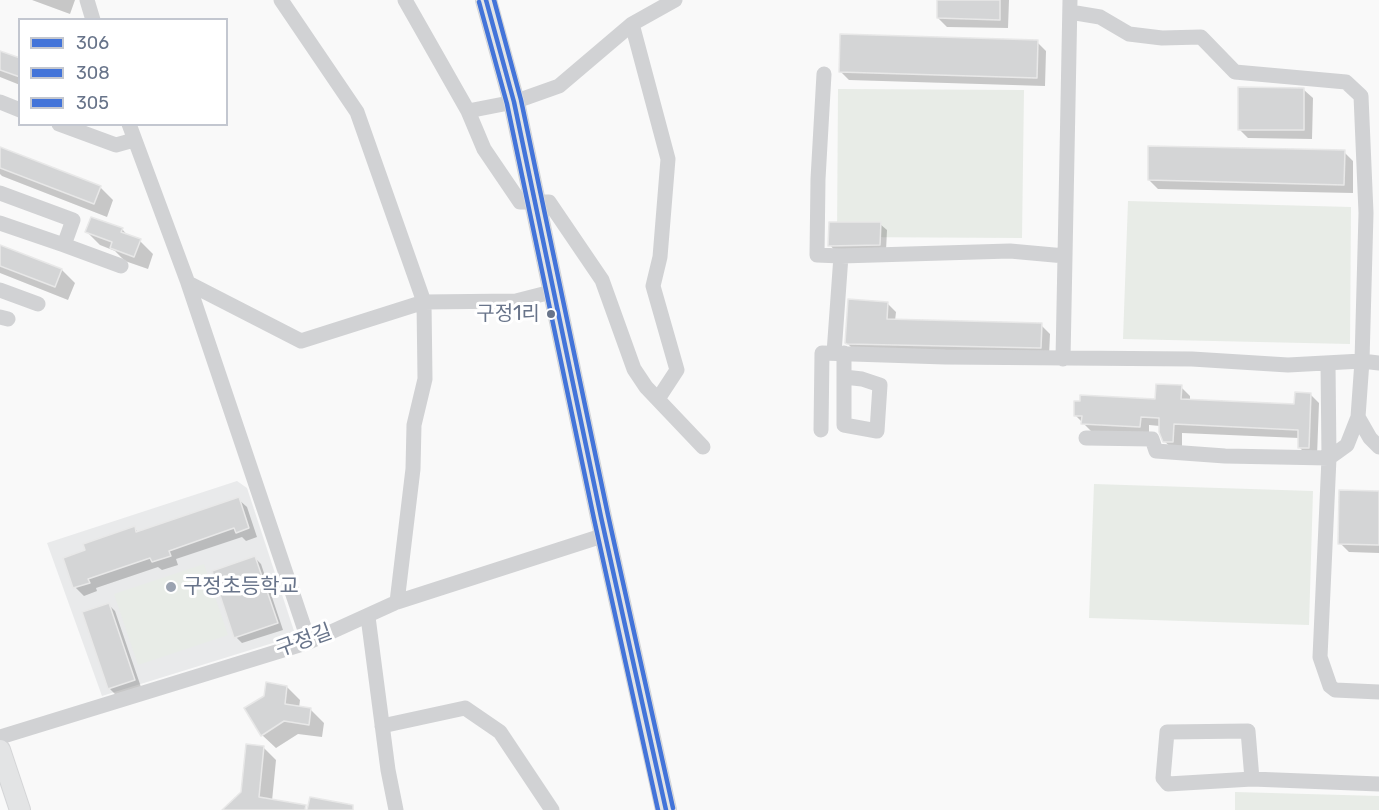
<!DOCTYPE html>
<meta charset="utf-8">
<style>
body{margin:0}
#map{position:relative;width:1379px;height:810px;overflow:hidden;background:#f9f9f9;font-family:Rubik,sans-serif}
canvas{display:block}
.legend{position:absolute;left:18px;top:18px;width:210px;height:108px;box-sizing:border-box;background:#fff;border:2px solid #c3c7d0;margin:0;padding:8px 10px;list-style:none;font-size:18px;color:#68748a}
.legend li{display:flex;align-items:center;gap:12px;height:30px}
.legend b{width:30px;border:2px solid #c3c7d0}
</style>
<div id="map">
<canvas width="1379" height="810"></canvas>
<ul class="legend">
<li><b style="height:8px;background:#4374d9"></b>306</li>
<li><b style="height:8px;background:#4374d9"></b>308</li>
<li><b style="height:8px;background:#4374d9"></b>305</li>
</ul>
</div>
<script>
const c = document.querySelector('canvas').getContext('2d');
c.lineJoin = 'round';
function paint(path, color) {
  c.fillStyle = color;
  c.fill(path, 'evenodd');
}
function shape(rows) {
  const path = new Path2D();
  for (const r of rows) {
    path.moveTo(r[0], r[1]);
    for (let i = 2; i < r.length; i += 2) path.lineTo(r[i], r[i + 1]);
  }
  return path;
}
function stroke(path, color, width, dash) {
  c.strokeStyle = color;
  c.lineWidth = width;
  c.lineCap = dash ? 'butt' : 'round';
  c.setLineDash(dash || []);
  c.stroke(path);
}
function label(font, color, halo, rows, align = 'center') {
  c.font = font + ' Rubik,"Noto Sans KR",sans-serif';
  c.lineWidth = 6;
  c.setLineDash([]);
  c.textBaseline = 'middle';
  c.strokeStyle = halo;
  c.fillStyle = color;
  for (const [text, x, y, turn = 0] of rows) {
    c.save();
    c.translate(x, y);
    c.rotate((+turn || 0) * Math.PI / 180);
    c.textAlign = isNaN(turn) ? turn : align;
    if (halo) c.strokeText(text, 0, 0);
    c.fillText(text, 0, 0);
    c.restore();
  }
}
paint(shape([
 [237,481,247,488,294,631,289,638,102,696,47,543]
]), '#e9eaeb');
paint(shape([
 [838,89,1024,90,1022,238,837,237],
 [1128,201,1351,207,1350,344,1123,339],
 [1094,484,1313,491,1309,625,1089,618],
 [204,564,228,635,138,665,114,594],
 [1235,792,1379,796,1379,810,1235,810]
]), '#e8ece7');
paint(shape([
 [32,0,75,0,70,14],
 [939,0,1009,0,1008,28,947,27,938,18],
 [1037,42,1046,51,1045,86,849,80,840,71],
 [0,53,20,60,20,85,0,77],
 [1304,90,1313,98,1312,139,1248,138,1239,129],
 [0,149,100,187,113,200,107,217,2,176,0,174],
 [1344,152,1353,161,1353,193,1158,189,1149,180],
 [880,224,887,230,886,251,836,252,830,245],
 [122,229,129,237,140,241,153,254,148,269,125,261,115,251,100,245,87,232],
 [0,246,62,270,75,283,68,300,0,273],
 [887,303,896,312,895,321,1041,325,1050,334,1049,356,856,352,847,343],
 [1181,387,1190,396,1190,401,1296,405,1310,394,1319,403,1317,456,1308,456,1299,447,1299,438,1182,433,1182,451,1174,450,1164,441,1160,426,1149,425,1149,435,1092,432,1075,415,1157,400],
 [1379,493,1379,553,1349,552,1340,543],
 [238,499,247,507,257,537,246,541,242,537,176,559,178,565,162,570,158,567,96,588,97,591,84,596,75,587,87,551,134,528,139,533],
 [255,558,261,564,283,630,242,643,236,637],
 [109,605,115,611,141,687,116,695,110,689,84,613],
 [287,687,300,700,299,708,311,710,324,723,322,737,298,734,276,748,262,735],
 [263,747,276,760,272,801,296,810,232,810,242,793]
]), '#0003');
const building = shape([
 [937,0,1000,0,1000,20,937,18,937,0],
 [840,34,1038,40,1037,78,839,72,840,34],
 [0,51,20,58,20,77,0,70,0,51],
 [1238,87,1304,88,1304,130,1238,130,1238,87],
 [1148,146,1345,150,1344,185,1148,180,1148,146],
 [0,147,101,186,94,204,0,168,0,147],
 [91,217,123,228,121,232,141,239,134,257,110,248,112,242,85,232,91,217],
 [829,222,881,222,880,245,828,246,829,222],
 [0,245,62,269,55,287,0,266,0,245],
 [848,299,888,302,887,319,1042,323,1041,348,847,344,845,343,848,299],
 [1156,384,1182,385,1181,399,1294,404,1295,392,1311,393,1309,448,1298,448,1298,430,1174,424,1173,442,1163,442,1159,432,1159,418,1141,417,1140,427,1081,424,1082,416,1074,416,1074,401,1080,401,1080,395,1155,399,1156,384],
 [1339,490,1379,491,1379,545,1338,544,1339,490],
 [239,497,249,528,236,533,234,528,169,551,171,556,152,562,150,558,88,579,90,583,73,588,63,558,85,550,83,544,135,526,136,532,239,497],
 [255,556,278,623,234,638,212,571,255,556],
 [109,603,135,680,108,689,82,612,109,603],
 [266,682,287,686,285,704,311,708,309,725,284,721,261,736,244,708,264,696,266,682],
 [246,744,264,746,259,797,306,805,305,810,222,810,241,792,246,744],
 [310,797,353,805,353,810,307,810,310,797]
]);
paint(building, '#d4d5d6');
stroke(building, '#e8e8e8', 1.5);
const major = shape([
 [486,0,514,102,601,517,666,810],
 [0,750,20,810]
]);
stroke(major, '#d4d5d7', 22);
stroke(shape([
 [87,0,93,20],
 [281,0,357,112,424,302,425,379,414,425,413,469,397,602],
 [405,0,468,111,484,149,520,202,549,202,602,280,634,369,646,387,703,447],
 [1070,12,1100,17,1129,34,1162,38,1201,37,1235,72,1346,82,1361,96,1366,213,1362,361,1358,417,1347,445,1329,458,1320,657,1330,686,1335,690,1379,692],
 [632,24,668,159,660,257,653,286,677,370,658,399],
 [824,74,818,179,817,255,841,256,1010,251,1065,256],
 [0,102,20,110],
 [468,111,514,102,559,86,632,24,675,0],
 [59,124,116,145,134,140],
 [129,124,188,283,309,642],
 [0,193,73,220,64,245,121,266],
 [0,223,64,245],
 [188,283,301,341,424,302,516,301,555,291],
 [0,290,38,304],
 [0,317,8,319],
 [834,353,841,256],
 [1063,359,1070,0],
 [844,377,862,379,880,385,877,431,844,425,844,353],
 [1358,417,1370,438,1379,447],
 [821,430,822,353,945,357,1192,359,1288,365,1362,361,1379,363],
 [1086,438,1152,439,1156,451,1225,456,1329,458,1328,363],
 [368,617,388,770,396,810],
 [382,726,465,708,500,732,552,810],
 [0,737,309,642,397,602,605,535],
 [1252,779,1248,731,1167,732,1163,778,1168,784,1252,779,1379,784]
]), '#d1d2d4', 15);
stroke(major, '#e3e4e5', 20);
stroke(shape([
 [486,0,514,102,601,517,666,810]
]), '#4374d9', 4.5);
stroke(shape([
 [479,2,507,104,594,519,658,810]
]), '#4374d9', 4.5);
stroke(shape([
 [494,0,521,100,608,515,673,808]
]), '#4374d9', 4.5);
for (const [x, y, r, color] of [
 [551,314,5,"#68748a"],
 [171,587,6,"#9ba3b1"]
]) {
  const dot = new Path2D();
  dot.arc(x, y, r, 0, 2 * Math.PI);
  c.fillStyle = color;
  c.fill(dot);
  stroke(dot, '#fff', 2);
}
label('20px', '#68748a', '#fff', [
 ["구정1리",540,314]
], 'right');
label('21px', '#68748a', '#fff', [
 ["구정초등학교",183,587]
], 'left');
label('21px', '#68748a', '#fff', [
 ["구정길",304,641,-20]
]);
</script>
